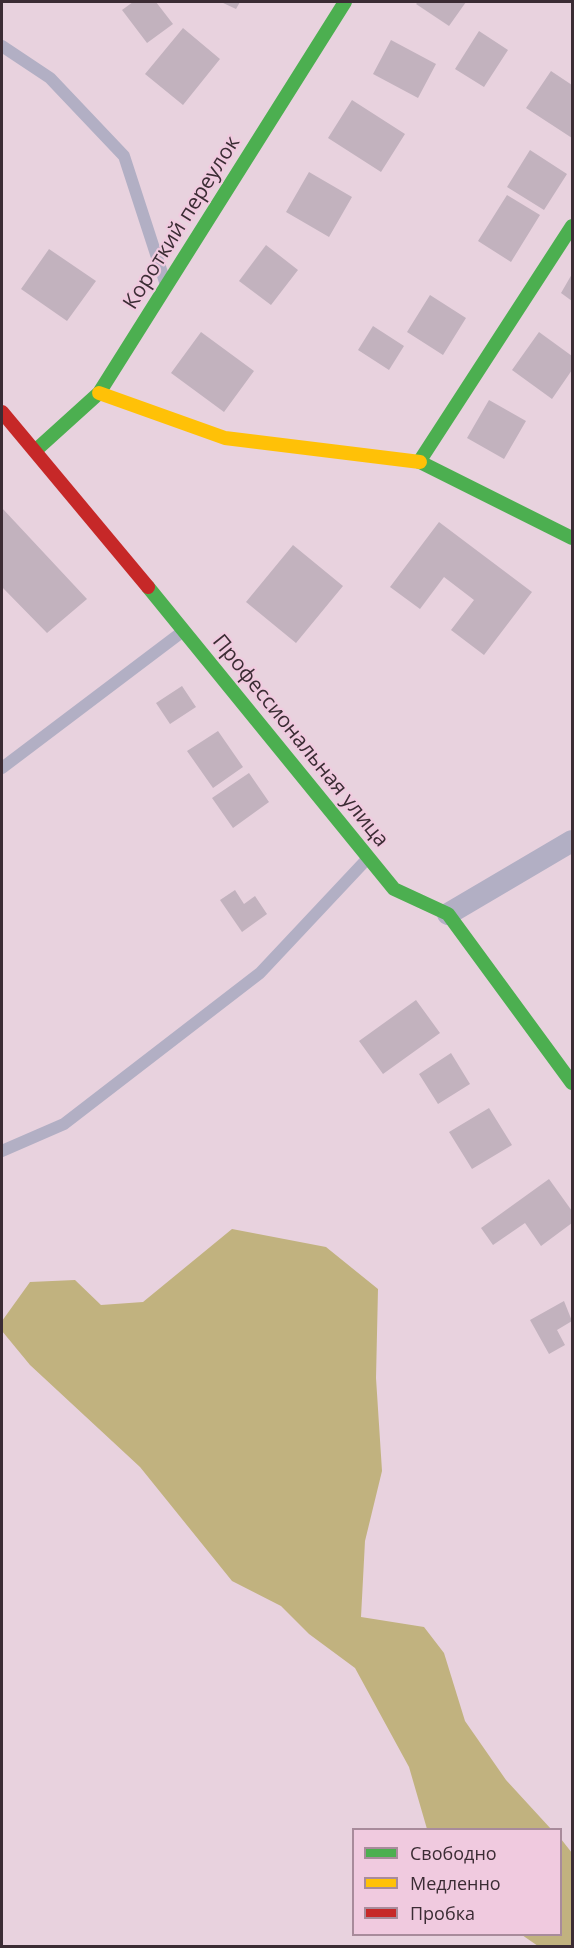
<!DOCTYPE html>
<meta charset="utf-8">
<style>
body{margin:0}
#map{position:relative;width:574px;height:1948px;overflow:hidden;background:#e8d2de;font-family:"Open Sans",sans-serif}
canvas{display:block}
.frame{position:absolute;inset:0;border:3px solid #3b2c34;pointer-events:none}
.legend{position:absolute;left:352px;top:1828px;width:210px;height:108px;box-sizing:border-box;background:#f0cadf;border:2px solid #a88b9b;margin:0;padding:8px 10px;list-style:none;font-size:18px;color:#3b2c34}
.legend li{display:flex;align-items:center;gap:12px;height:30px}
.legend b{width:30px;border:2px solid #a88b9b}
</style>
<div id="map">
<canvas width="574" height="1948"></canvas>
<div class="frame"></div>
<ul class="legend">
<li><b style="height:8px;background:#4caf50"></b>Свободно</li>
<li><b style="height:8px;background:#ffc107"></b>Медленно</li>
<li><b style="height:8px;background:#c62828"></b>Пробка</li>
</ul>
</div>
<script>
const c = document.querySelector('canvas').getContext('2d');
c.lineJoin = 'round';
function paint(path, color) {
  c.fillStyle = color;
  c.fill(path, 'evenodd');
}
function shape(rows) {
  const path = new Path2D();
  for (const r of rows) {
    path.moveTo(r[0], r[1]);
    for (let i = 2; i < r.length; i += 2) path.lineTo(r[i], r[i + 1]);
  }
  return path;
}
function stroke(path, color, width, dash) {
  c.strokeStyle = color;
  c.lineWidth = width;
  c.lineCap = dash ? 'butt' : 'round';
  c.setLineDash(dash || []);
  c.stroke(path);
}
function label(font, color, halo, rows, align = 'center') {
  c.font = font + ' "Open Sans",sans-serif';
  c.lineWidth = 4.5;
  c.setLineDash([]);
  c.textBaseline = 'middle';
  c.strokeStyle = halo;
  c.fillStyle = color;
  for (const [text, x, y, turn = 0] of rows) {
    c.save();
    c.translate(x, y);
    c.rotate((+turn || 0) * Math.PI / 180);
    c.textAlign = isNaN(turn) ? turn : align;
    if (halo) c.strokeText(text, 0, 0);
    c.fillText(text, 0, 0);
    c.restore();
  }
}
paint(shape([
 [232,1229,326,1247,378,1289,376,1378,382,1471,365,1541,361,1617,424,1627,444,1653,465,1721,506,1780,551,1829,427,1829,409,1767,355,1668,309,1634,281,1606,232,1581,140,1467,30,1365,2,1331,2,1321,30,1282,75,1280,101,1305,143,1302],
 [561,1839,572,1853,572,1946,538,1946,522,1935,560,1934]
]), '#c1b27f');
paint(shape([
 [133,2,156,2,173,24,147,43,122,10],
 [221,2,240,2,236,9],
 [418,2,466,2,449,26,416,4],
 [183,28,220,59,183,105,145,74],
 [479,31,508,50,484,87,455,69],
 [391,40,436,64,418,98,373,74],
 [551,71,572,85,572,138,526,108],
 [352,100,405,134,381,172,328,138],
 [530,150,567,174,544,210,507,187],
 [309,172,352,197,329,237,286,212],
 [507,195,540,215,511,262,478,241],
 [266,245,298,270,271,305,239,281],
 [49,249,96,281,67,321,21,289],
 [572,274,572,301,561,293],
 [430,295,466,318,443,355,407,332],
 [373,326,404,346,389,370,358,350],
 [201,332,254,371,224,412,171,373],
 [539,332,572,356,572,370,552,399,512,370],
 [489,400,526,421,504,459,467,438],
 [2,508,87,599,47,633,2,587],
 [439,522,532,592,484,655,451,630,474,600,444,577,420,609,390,587],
 [293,545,343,586,296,643,246,602],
 [182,686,196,707,170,724,156,703],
 [218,731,243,767,213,788,187,751],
 [249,773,269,802,233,828,212,798],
 [235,890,244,904,255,896,267,914,242,932,220,900],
 [416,1000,440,1033,383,1074,359,1041],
 [451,1053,470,1084,438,1104,419,1074],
 [489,1108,512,1145,472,1169,449,1132],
 [549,1179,572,1211,572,1223,541,1246,525,1223,493,1245,481,1228],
 [564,1301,572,1321,557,1330,565,1345,549,1354,530,1320]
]), '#c2b2be');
stroke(shape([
 [2,46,50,78,124,156,165,282],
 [2,768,182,632],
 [2,1151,64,1124,260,973,368,858]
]), '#b2afc4', 12);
stroke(shape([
 [448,914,572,841]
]), '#b2afc4', 22);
stroke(shape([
 [36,450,99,393,345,2],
 [419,462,572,226],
 [420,462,572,538],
 [148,587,394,889,448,914,572,1083]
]), '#4caf50', 14);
stroke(shape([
 [99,393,225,438,420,462]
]), '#ffc107', 14);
stroke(shape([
 [2,412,148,587]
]), '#c62828', 14);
label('21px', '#3b2c34', '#f0cadf', [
 ["Короткий переулок",182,223,-58],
 ["Профессиональная улица",300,741,51]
]);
</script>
